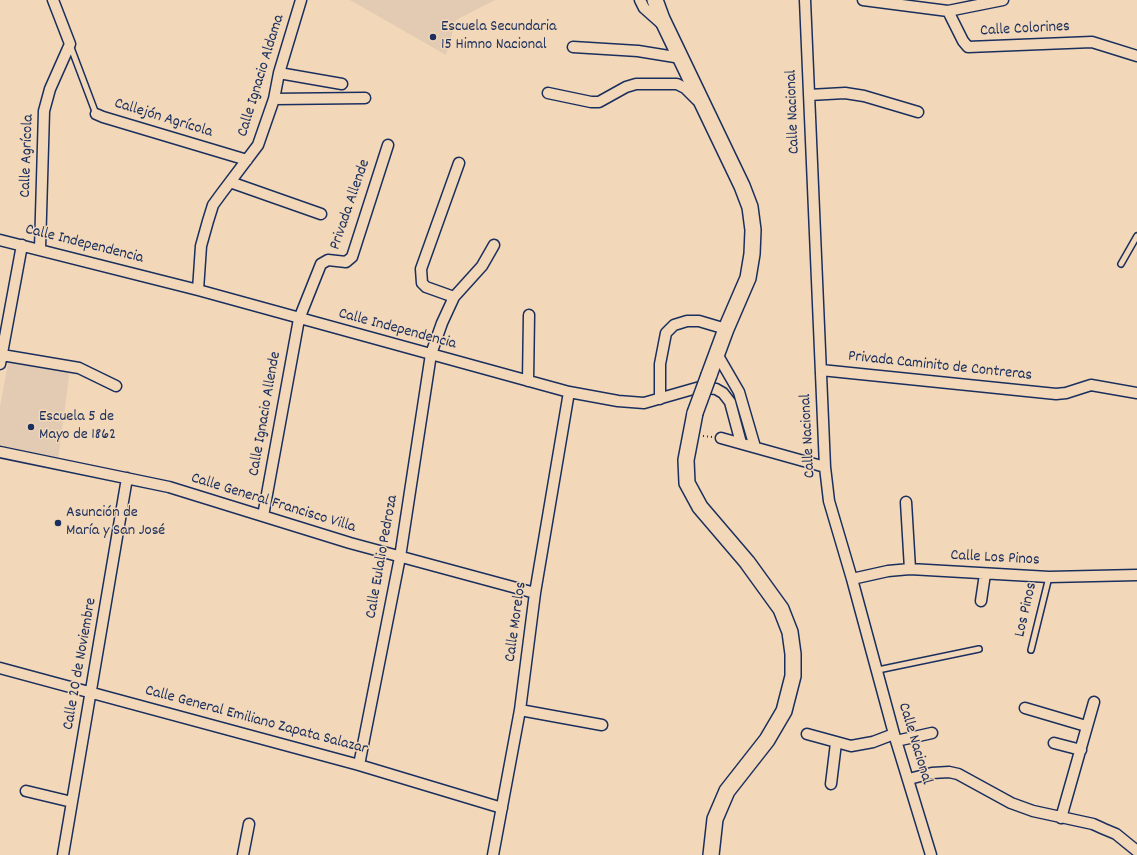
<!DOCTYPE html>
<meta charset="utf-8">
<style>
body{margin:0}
canvas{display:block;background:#f2d8b9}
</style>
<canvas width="1137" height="855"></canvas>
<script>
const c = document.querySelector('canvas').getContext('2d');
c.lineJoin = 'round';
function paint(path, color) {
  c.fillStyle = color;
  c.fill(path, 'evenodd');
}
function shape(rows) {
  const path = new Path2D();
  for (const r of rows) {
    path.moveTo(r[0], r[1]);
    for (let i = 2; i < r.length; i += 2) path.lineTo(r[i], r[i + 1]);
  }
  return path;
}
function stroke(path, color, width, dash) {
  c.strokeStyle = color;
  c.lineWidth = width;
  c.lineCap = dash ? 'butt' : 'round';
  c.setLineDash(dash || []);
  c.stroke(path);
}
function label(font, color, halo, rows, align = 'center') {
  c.font = font + ' Dekko,sans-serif';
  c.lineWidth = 3;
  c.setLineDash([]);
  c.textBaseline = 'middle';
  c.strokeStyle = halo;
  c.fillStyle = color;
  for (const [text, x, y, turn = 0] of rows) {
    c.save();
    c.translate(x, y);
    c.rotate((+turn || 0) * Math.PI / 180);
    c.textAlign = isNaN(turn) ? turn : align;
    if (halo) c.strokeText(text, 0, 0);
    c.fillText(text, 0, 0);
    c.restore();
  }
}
paint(shape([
 [350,0,495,0,456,20,446,55],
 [9,358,70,369,58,460,0,446,0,407]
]), '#e2cbb2');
const lane = shape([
 [70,45,96,114],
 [1121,264,1137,236],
 [1031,650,1049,577],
 [878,670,979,649]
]);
const street = shape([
 [640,0,644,8,662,24],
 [805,0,825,467,829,501,852,579,894,734,931,855],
 [863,0,948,11,1003,0],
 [948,11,963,41,968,47,1092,42,1137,56],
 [573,47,638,51,681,58],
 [279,73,342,84],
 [548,93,591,102,599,102,626,87,636,84,677,84,685,88,697,100],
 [809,95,845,93,864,96,918,112],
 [274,99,365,98],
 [96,114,103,117,247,160],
 [230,182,321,214],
 [0,240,198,290,569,392,618,401,644,403,700,387,716,389,723,393,730,402,741,443],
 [40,249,44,111,50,89,70,44,53,0],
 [198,290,201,246,208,221,213,205,221,194,258,145,274,99,279,73,301,0],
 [454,297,426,287,422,283,421,269,459,163],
 [717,354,739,392,755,447],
 [2,355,79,368,116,386],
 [0,364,22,245],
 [821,370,1056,394,1066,393,1091,385,1137,393],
 [528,381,529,315],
 [660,399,660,364,666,333,674,325,687,321,699,321,726,329],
 [721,438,825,467],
 [0,452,169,487,350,543,535,593],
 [906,502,910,569],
 [263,516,299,319,321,264,328,260,346,262,352,257,388,145],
 [852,579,888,571,910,569,1049,577,1137,575],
 [981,601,985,574],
 [0,668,359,765,502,808],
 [1025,708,1086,726],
 [520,710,602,725],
 [807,734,851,746,873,742,894,734],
 [896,741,932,733],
 [1054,743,1081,750],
 [359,765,400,557,431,354,442,323,454,297,482,266,494,245],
 [909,779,932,773,949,772,958,774,1011,803,1033,811,1093,824,1104,829,1116,834,1137,851],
 [831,784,836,743],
 [26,791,72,802],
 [1061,818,1094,702],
 [63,855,127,478],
 [243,855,249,824],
 [493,855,520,710,535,593,569,392]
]);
const primary = shape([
 [655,0,662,19,742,186,750,207,753,230,752,254,748,278,726,329,709,375],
 [695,413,686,460,687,483,700,507,747,562,781,609,790,632,793,654,793,676,784,711,767,740,727,791,715,819,711,855]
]);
stroke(lane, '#1b2f5e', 8);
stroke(street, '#1b2f5e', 13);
stroke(primary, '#1b2f5e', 18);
stroke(shape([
 [703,436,713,437]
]), '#1b2f5e', 2, [1, 3]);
stroke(lane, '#f2d8b9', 5);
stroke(street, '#f2d8b9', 10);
stroke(primary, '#f2d8b9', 15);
const primaryBridge = shape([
 [695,413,709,375]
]);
stroke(primaryBridge, '#1b2f5e', 18, []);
stroke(primaryBridge, '#f2d8b9', 15);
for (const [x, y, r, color] of [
 [433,37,4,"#1b2f5e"],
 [31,427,4,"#1b2f5e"],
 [58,523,4,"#1b2f5e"]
]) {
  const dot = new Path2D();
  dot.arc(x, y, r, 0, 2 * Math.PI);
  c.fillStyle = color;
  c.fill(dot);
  stroke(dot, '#f2d8b9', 1.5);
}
label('16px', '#1b2f5e', '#f2d8b9', [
 ["Escuela Secundaria",441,28],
 ["15 Himno Nacional",441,46],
 ["Escuela 5 de",39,418],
 ["Mayo de 1862",39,436],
 ["Asunción de",66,514],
 ["María y San José",66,532]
], 'left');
label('16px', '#1b2f5e', '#f2d8b9', [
 ["Calle Colorines",1025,30,-3],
 ["Calle Ignacio Aldama",262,76,-73],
 ["Calle Nacional",794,112,-92],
 ["Callejón Agrícola",163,119,17],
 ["Calle Agrícola",28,156,-88],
 ["Privada Allende",351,205,-71],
 ["Calle Independencia",84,245,14],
 ["Calle Independencia",397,330,15],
 ["Privada Caminito de Contreras",940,367,6],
 ["Calle Ignacio Allende",266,414,-80],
 ["Calle Nacional",809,436,-93],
 ["Calle General Francisco Villa",273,504,17],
 ["Calle Eulalio Pedroza",383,557,-80],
 ["Calle Los Pinos",995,559,3],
 ["Los Pinos",1027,610,-77],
 ["Calle Morelos",517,622,-82],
 ["Calle 20 de Noviembre",81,664,-80],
 ["Calle General Emiliano Zapata Salazar",256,721,15],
 ["Calle Nacional",914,744,73]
]);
</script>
